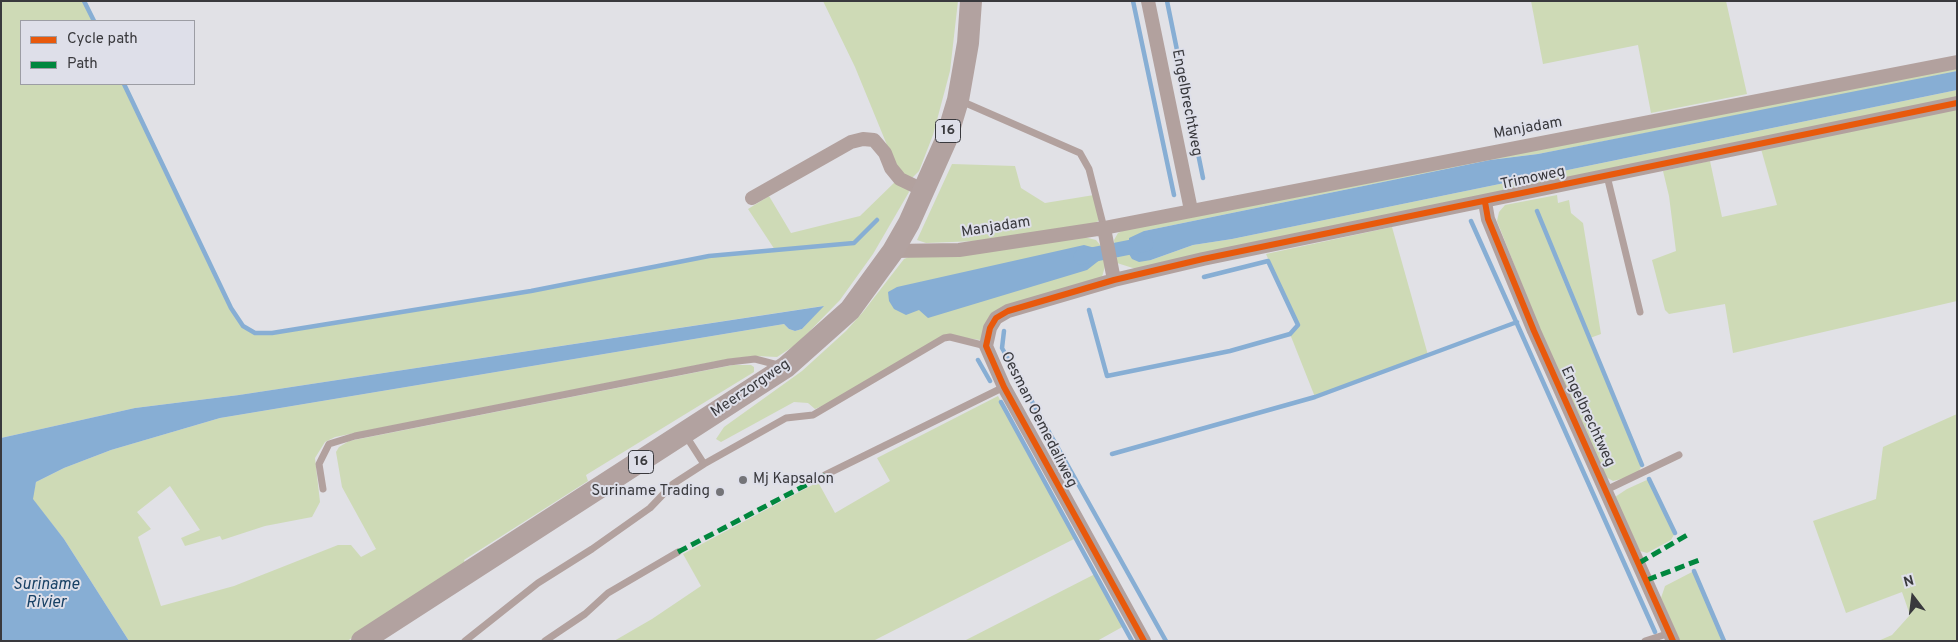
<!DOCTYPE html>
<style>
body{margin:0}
#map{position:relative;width:1958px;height:642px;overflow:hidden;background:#e1e1e6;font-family:Overpass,sans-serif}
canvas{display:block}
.frame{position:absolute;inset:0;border:2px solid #39393d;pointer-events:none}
.legend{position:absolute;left:20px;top:20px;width:175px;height:65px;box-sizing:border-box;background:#dedfe9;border:1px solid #9c9da4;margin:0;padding:6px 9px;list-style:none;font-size:15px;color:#39393d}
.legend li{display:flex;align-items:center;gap:10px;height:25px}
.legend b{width:25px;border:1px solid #9c9da4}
.north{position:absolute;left:1888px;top:572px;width:50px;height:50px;-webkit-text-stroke:4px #dedfe9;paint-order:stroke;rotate:345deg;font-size:14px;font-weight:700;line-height:20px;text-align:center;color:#39393d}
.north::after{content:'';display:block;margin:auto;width:18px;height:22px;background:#39393d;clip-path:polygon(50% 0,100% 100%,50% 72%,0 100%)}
</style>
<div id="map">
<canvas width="1958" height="642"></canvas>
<div class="frame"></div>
<ul class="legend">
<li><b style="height:6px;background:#e8590c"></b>Cycle path</li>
<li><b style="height:6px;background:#00873e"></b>Path</li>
</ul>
<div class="north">N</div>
</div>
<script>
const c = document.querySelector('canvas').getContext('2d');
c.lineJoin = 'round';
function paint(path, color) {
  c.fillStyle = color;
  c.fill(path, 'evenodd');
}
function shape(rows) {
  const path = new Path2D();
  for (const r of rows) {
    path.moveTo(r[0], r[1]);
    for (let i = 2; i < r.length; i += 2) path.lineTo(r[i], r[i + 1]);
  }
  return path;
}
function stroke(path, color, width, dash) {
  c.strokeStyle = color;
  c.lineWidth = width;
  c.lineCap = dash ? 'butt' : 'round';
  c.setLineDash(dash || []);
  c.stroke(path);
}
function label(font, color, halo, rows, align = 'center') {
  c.font = font + ' Overpass,sans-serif';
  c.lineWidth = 4;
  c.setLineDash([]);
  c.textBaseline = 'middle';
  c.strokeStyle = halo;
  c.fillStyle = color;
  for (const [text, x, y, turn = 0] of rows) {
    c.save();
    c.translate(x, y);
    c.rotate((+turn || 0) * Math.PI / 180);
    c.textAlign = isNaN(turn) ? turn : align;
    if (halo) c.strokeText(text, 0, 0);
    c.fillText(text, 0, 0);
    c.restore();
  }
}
paint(shape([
 [1,1,84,1,94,21,21,21,21,84,124,84,231,308,243,326,255,333,272,333,531,291,709,256,775,250,748,209,769,196,791,233,860,216,897,180,908,188,909,192,873,254,840,300,797,344,777,357,756,356,728,359,335,437,325,442,315,458,320,502,312,517,265,526,222,540,220,536,185,546,181,538,200,530,170,486,137,512,151,529,138,537,161,606,234,586,338,545,351,545,361,557,376,549,342,487,336,452,339,447,349,441,733,365,751,365,754,367,754,372,586,475,588,481,464,560,466,567,347,641,129,641,64,539,32,499,36,482,64,468,111,450,220,418,784,324,789,329,795,331,802,329,823,306,239,395,135,408,1,438],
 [823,1,958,1,950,71,933,135,919,171,912,178,908,178,896,167,855,67],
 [1531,1,1726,1,1747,94,1651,113,1638,45,1543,64],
 [1957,65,1957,71,1882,87,1538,154,1490,160,1144,231,1151,260,1193,245,1232,239,1957,90,1957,99,1136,269,1117,263,1114,240,1118,233,1126,229],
 [1957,108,1957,301,1733,353,1725,304,1669,314,1665,310,1652,260,1676,251,1669,196,1663,171,1710,161,1722,217,1777,205,1761,149],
 [952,164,1015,166,1021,188,1045,203,1094,195,1101,219,1092,225,977,241,926,243,917,240],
 [1557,195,1558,203,1569,200,1571,213,1583,223,1601,334,1590,338,1642,465,1638,473,1625,478,1613,481,1606,477,1543,338,1497,221,1499,212,1505,205],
 [1392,227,1428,355,1315,397,1290,334,1298,325,1266,254],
 [1084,237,1096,240,1101,246,1105,266,1101,281,1020,303,980,340,945,335,827,404,815,409,808,403,794,402,721,442,716,439,724,427,802,371,846,331,863,312,904,259,909,257],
 [998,396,1076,538,873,641,614,641,652,619,701,586,683,554,818,482,835,513,890,481,877,458],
 [1957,414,1957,641,1878,641,1892,635,1910,615,1902,592,1846,613,1813,521,1876,499,1883,447],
 [1649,479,1675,533,1671,540,1647,553,1640,551,1615,497,1627,489],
 [1694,571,1724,641,1680,641,1661,598,1665,586],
 [1095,574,1124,626,1097,641,964,641]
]), '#cedab6');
paint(shape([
 [1957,71,1957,90,1232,239,1193,245,1151,260,1139,262,1132,259,1129,254,1129,238,1144,231,1490,160,1538,154],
 [1084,245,1099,249,1101,259,1087,270,928,318,919,310,906,315,894,309,889,301,888,292,897,287],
 [824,306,802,329,795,331,789,329,784,324,220,418,111,450,64,468,36,482,33,499,64,539,129,641,1,641,1,438,135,408,239,395]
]), '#87aed4');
stroke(shape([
 [84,1,94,21],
 [1133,1,1174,195],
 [1167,1,1203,178],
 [124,84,231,308,243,326,255,333,272,333,531,291,709,256,854,243,877,220],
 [1537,211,1642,465],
 [1471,221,1655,632],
 [1089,310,1107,376,1230,351,1290,334,1298,325,1268,261,1204,277],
 [1004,331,1002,348,1166,641],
 [978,360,990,381],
 [1001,402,1132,641],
 [1112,454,1315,397,1517,322],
 [1649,479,1675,533],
 [1694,571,1724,641]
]), '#87aed4', 4.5);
stroke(shape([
 [1081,257,1146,244]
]), '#87aed4', 15);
stroke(shape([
 [961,101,1080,153,1089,169,1104,228],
 [1607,176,1640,312],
 [704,464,786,418,813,415,944,338,950,337,986,346],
 [825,475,1004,387],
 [323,489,319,464,329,444,355,436,729,362,755,359,778,365],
 [1606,490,1679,455],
 [465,641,538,583,592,549,650,508,673,484,704,464,686,436],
 [545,641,585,614,608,593,678,552],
 [1645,641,1670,633]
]), '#b2a19e', 7);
stroke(shape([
 [1148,1,1191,210],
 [752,198,851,142,863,139,874,140,885,153,891,168,900,179,923,190],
 [1485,202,1488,219,1534,331,1673,641],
 [1104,228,1114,280],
 [893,251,959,250,1104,228,1957,62],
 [1144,641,1004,387,986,346,990,328,996,318,1008,311,1114,280,1203,259,1957,103]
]), '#b2a19e', 14);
stroke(shape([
 [362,641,786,367,850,310,893,251,909,223,946,140,958,100,968,43,971,1]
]), '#b2a2a0', 22);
stroke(shape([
 [678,552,825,475],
 [1639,563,1687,535],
 [1647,580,1702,559]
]), '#00873e', 5, [10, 5]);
stroke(shape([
 [1485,202,1488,219,1534,331,1673,641],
 [1144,641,1004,387,986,346,990,328,996,318,1008,311,1114,280,1203,259,1957,103]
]), '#e8590c', 6);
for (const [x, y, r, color] of [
 [743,480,5,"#747478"],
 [720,492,5,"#747478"]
]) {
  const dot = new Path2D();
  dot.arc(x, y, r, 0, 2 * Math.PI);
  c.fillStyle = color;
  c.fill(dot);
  stroke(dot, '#dedfe9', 2);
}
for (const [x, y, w] of [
 [948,131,25],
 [641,462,25]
]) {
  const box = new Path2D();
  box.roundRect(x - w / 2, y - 11.5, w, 23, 4);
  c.fillStyle = '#dedfe9';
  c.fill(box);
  stroke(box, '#39393d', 1);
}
label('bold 14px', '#39393d', null, [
 ["16",948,131],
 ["16",641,462]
]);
label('15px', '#39393d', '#dedfe9', [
 ["Engelbrechtweg",1186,103,79],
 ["Manjadam",1528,129,-10],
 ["Trimoweg",1533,179,-12],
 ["Manjadam",996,228,-9],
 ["Meerzorgweg",751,389,-34],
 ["Engelbrechtweg",1587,417,65],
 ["Oesman Oemedaliweg",1038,420,63]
]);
label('15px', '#39393d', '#dedfe9', [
 ["Mj Kapsalon",753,480],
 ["Suriname Trading",710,492,"right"]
], 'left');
label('italic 16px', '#184165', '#dedfe9', [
 ["Suriname",46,586],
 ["Rivier",46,604]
]);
</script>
